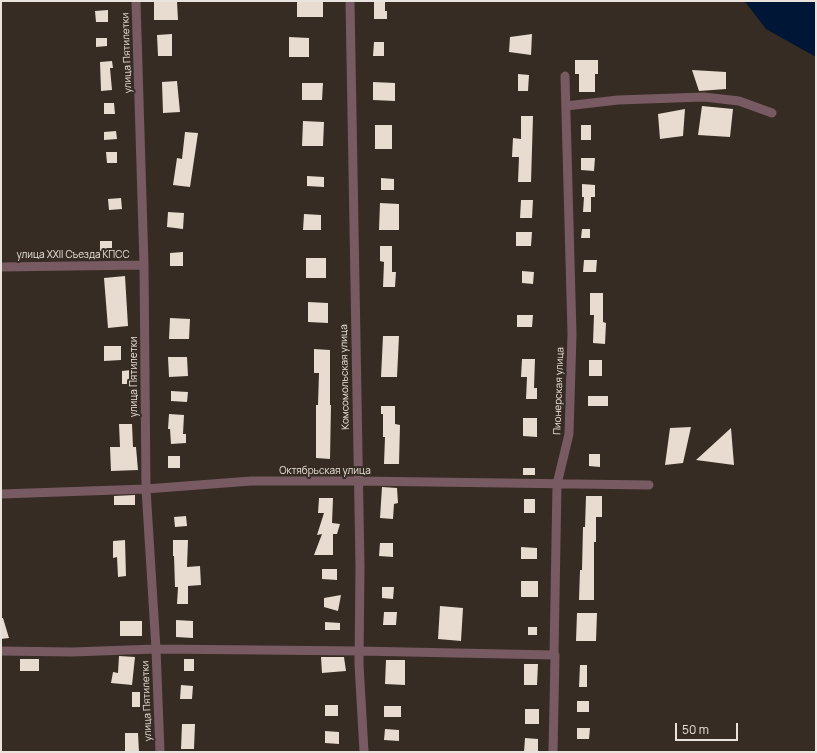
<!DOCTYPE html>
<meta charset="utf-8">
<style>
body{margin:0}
#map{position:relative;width:817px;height:753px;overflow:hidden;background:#362c23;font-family:Manrope,sans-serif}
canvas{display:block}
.frame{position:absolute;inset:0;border:2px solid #eae3dd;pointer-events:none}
.scale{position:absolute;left:675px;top:723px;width:63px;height:18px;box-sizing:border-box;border:2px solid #eae3dd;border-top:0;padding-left:5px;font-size:12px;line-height:14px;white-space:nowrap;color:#eae3dd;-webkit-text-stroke:3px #362c23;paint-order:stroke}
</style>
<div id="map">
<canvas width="817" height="753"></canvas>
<div class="frame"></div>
<div class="scale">50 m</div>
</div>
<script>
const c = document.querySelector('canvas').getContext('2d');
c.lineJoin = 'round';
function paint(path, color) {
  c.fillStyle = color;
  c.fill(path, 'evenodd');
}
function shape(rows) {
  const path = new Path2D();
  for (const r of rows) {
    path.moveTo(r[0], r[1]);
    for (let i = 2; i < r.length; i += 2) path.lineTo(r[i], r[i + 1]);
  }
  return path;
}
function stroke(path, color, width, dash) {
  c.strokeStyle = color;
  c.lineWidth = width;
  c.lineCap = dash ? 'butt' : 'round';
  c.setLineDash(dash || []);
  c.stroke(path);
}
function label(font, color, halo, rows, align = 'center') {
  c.font = font + ' Manrope,sans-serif';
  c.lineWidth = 4;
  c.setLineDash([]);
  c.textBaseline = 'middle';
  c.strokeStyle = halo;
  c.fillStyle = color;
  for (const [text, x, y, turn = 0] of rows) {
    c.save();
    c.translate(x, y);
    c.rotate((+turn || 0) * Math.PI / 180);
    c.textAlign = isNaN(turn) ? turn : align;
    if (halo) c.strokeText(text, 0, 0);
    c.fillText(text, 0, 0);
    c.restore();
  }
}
paint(shape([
 [742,1,816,1,816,57,766,29,746,3]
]), '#001637');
paint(shape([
 [154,1,177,1,178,20,154,20],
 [297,1,323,1,323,17,297,17],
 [374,1,385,1,385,11,387,11,387,19,374,19],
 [108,10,108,22,96,22,95,11],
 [172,34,172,56,158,56,157,35],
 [532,34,531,55,509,52,510,37],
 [289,37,309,38,309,57,289,57],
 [96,38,107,38,107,46,96,47],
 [374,42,384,42,384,56,373,56],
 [575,60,598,60,598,74,595,74,595,92,579,92,579,74,575,74],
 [112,61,113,68,110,68,112,90,101,91,100,62],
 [692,70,726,72,726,89,699,91],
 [518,74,529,75,528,91,518,91],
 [177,81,180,112,163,113,162,82],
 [373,82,395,83,395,101,373,100],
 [302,83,323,83,322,100,302,100],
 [104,103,114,103,115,114,104,114],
 [702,106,733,109,730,137,698,135],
 [685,109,683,136,660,139,658,114],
 [521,116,533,116,531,182,518,182,519,157,512,157,513,138,521,139],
 [303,121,324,122,323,146,302,146],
 [375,125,392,125,392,149,375,149],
 [581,125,591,125,591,140,581,140],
 [116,131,117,139,104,140,104,132],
 [185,132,198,133,190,187,173,185,177,158,182,159],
 [106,152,117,152,117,163,107,163],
 [581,158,595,158,594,171,581,170],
 [307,176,324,177,324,187,307,186],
 [381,178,394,179,394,190,381,190],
 [582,184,595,185,595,197,591,197,591,212,583,212,584,197,582,197],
 [121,198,122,209,109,210,108,199],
 [521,200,533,200,532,218,520,218],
 [380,203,399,204,399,230,379,230],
 [168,212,184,213,183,229,167,227],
 [304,214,321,215,321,230,303,230],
 [582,229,590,229,590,238,581,238],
 [516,232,532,232,531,246,516,246],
 [100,241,112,241,112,251,100,252],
 [380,246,392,246,392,272,396,272,395,287,383,287,384,262,380,261],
 [183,252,183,266,170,266,170,253],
 [306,258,326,258,326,278,306,278],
 [584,260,597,260,596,272,583,272],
 [522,271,534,272,533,284,522,283],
 [125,276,128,326,108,328,104,278],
 [590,293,603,293,603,322,606,323,605,344,593,343,594,315,590,315],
 [308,302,328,303,328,323,308,322],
 [517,315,533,315,532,327,517,327],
 [170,318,190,319,189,339,169,339],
 [383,336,399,336,397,377,381,377],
 [104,346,121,346,121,360,104,361],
 [314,349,330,350,330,405,331,405,330,459,316,458,316,405,318,405,319,373,314,373],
 [168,357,187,357,188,376,169,377],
 [522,359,535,359,534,388,537,388,537,399,526,399,527,377,521,377],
 [589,360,602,360,602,376,589,376],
 [131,370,132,384,122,384,122,371],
 [171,391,188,392,187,402,171,401],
 [588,396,608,396,608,406,588,406],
 [381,406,395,406,395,424,400,425,399,464,384,464,385,437,383,437,383,414,381,414],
 [169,414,184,415,183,434,186,434,186,443,171,444,170,429,168,429],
 [523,418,537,418,537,437,523,436],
 [119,424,132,424,133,447,136,447,138,470,111,471,110,447,120,447],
 [691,427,683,463,665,465,670,428],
 [731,428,734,465,696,460],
 [589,454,600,454,600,467,589,466],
 [168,456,180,456,180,468,168,468],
 [523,468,535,468,535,475,523,475],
 [382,487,397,488,398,503,394,504,393,519,380,518],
 [135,495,135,505,114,505,114,496],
 [586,496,602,496,602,517,596,517,596,542,594,542,594,600,579,600,580,570,582,570,583,527,585,527],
 [319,498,333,498,332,523,340,524,337,534,333,534,333,555,314,555,322,534,317,535,324,513,318,513],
 [524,499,535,499,535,513,524,513],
 [186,516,187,526,175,527,174,517],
 [125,540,126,576,118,577,117,557,113,558,113,541],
 [173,540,188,540,187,567,200,566,201,585,188,586,188,604,177,604,178,587,175,587,174,556,173,556],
 [380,543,393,543,393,557,379,556],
 [521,547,537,548,537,559,521,559],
 [322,569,337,569,337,580,322,579],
 [521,581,538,581,538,597,521,597],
 [382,587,394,587,393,599,382,598],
 [341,595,338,611,324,607,324,598],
 [440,606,463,608,461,641,438,639],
 [384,612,397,612,396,625,383,625],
 [577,613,597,613,596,641,576,641],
 [1,618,3,618,9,638,1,639],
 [176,620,193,621,193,638,176,637],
 [120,621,142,621,142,636,120,636],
 [325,622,340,623,340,630,325,630],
 [528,627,537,627,537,635,528,635],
 [119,656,135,657,132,685,111,683,113,672,118,673],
 [321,657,344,657,346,671,322,673],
 [20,659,39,659,39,671,20,671],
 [184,659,194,659,194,671,184,671],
 [386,660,405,660,405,685,385,684],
 [524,664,538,664,537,685,524,685],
 [580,665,587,665,587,687,579,687],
 [181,685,193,686,192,699,180,699],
 [132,692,140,692,140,707,132,707],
 [577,701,589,701,589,712,577,712],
 [325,705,338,705,338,716,325,716],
 [384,706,401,706,401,717,384,717],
 [525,709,539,709,539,724,525,724],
 [182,724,195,724,194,749,181,749],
 [577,728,590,728,589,739,577,739],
 [385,729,399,730,399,741,384,740],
 [325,731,339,732,339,744,325,743],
 [125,733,138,733,139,752,125,752],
 [525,738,538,739,538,752,524,752]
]), '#e8dbcf');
stroke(shape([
 [136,1,144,265,146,489,156,649,160,752],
 [350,1,360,566,359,664,364,752],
 [566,106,618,100,704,97,739,101,772,113],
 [1,267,144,265],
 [1,494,146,489,251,481,358,481,649,485],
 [1,651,72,652,156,649,359,651,554,655],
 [553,752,555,655,554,655,557,484,569,434,572,334,565,76]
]), '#775a62', 9);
label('10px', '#eae3dd', '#362c23', [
 ["улица Пятилетки",127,53,-92],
 ["улица XXII Съезда КПСС",73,255],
 ["улица Пятилетки",134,377,-90],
 ["Комсомольская улица",345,377,-91],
 ["Пионерская улица",559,391,-88],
 ["Октябрьская улица",325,471],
 ["улица Пятилетки",147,701,-92]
]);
</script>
